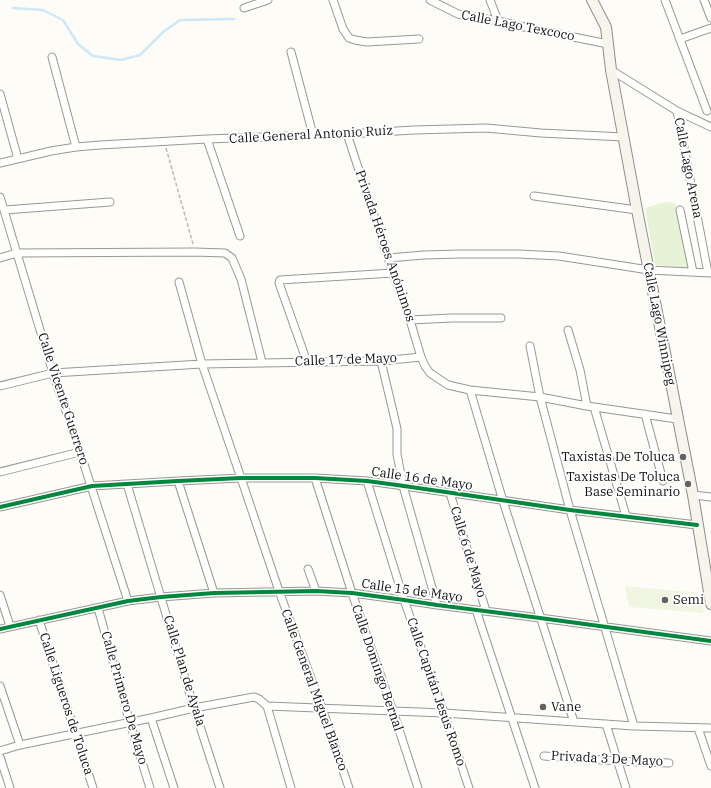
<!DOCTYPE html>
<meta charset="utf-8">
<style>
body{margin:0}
canvas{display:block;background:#fdfcf7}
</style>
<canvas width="711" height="788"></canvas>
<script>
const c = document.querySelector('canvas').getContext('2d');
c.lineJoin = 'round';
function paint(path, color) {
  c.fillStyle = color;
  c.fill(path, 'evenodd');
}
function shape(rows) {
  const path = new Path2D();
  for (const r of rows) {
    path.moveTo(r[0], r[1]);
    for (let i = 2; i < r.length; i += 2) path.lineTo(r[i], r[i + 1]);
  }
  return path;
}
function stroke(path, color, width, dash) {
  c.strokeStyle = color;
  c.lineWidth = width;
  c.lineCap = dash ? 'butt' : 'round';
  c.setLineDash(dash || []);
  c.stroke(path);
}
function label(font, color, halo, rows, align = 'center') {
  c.font = font + ' "IBM Plex Serif",serif';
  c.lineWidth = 4;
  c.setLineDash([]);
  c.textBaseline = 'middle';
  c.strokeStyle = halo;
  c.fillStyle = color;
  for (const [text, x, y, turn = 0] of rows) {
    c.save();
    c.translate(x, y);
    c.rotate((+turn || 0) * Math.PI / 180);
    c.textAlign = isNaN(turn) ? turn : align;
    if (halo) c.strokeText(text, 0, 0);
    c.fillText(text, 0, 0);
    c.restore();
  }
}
paint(shape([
 [665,202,675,203,688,268,655,265,645,208]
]), '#e7f3d7');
paint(shape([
 [625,586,700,593,704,613,629,607]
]), '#f0f6e1');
stroke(shape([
 [13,8,43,10,63,20,78,44,93,56,121,60,140,55,163,32,180,20,234,19]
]), '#cde8f7', 2.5);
const minor = shape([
 [333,0,343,29,349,38,355,40,367,42,419,39],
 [430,0,458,14,498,21,524,27,608,44],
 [490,0,498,21],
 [665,0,707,111],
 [704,0,711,18],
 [244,8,268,0],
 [680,39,711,28],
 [291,52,313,135],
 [52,57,76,147],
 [611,70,677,111,711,127],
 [0,94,18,159],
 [677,111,708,273],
 [347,134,393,273,410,320,421,357,425,366,430,373,448,385,470,390,540,397,587,406,677,419],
 [207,139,240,236],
 [0,163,51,151,76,147,100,145,207,139,347,134,414,130,486,128,541,133,624,137],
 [534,196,637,210],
 [0,197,53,373,80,452,128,601],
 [5,210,110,202],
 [680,210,693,272],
 [0,258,17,253,195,252,225,253,232,258,241,279,262,362],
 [388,258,424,255,460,254,518,254,559,256,649,270,711,273],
 [179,282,202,364,241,478,279,591,322,708,349,788],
 [410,320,452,318,501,318],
 [568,330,580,370,587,406],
 [530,346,540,397,570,510,634,726],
 [381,361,395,420,397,429,397,454,403,486,437,605],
 [307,362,279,283,280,280,393,273],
 [0,386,53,373,202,364,381,361,421,357],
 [470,390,503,501,574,722],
 [594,407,626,516],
 [645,414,663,481],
 [0,472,80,452],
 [315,478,352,593,393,711,418,788],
 [178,481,214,593],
 [367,481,404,600,444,713,469,788],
 [127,484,194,708,220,788],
 [450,493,486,611],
 [693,495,711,497],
 [0,507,92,486,178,481,241,478,315,478,367,481,397,485,570,510,697,525],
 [308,569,316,591],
 [0,595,10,626],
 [98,608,130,723,150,788],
 [476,610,535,788],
 [39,620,93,788],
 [0,629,128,601,161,597,214,593,316,591,352,593,404,600,437,605,540,618,711,641],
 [0,686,20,745],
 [267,706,444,713,634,726,711,728],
 [151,718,174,788],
 [606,724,626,788],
 [698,728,711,766],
 [0,751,20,745,151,718,194,708,254,697,259,699,267,706,291,788],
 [544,756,618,761,669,763],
 [0,757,10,788]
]);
const secondary = shape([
 [592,0,606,27,611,70,637,210,693,495,711,604]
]);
stroke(minor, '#979795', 9);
stroke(secondary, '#8e8d8b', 12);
stroke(shape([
 [166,148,193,244]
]), '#b9b9b8', 1.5, [4, 2]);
stroke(minor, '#fffffe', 7);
stroke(secondary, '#f6f4eb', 10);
stroke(shape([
 [0,507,92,486,178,481,241,478,315,478,367,481,397,485,570,510,697,525],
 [0,629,128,601,161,597,214,593,316,591,352,593,404,600,437,605,540,618,711,641]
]), '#00873e', 4);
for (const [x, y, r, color] of [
 [683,457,4,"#646362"],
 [688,484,4,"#646362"],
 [665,600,4,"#646362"],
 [543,707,4,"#646362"]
]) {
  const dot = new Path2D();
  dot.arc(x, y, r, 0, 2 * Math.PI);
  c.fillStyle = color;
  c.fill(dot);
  stroke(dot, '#fff', 1.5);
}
label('13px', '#111', '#fff', [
 ["Calle Lago Texcoco",518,26,11],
 ["Calle General Antonio Ruíz",311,135,-3],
 ["Calle Lago Arena",688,168,79],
 ["Privada Héroes Anónimos",385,246,71],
 ["Calle Lago Winnipeg",659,324,79],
 ["Calle 17 de Mayo",346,360,-2],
 ["Calle Vicente Guerrero",63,399,72],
 ["Calle 16 de Mayo",422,479,8],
 ["Calle 6 de Mayo",468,552,73],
 ["Calle 15 de Mayo",412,591,8],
 ["Calle Domingo Bernal",377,668,71],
 ["Calle Plan de Ayala",184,671,73],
 ["Calle General Miguel Blanco",314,690,70],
 ["Calle Capitán Jesús Romo",436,692,71],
 ["Calle Primero De Mayo",124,698,74],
 ["Calle Ligueros de Toluca",66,704,72],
 ["Privada 3 De Mayo",607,759,3]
]);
label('13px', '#111', '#fff', [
 ["Taxistas De Toluca",675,457],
 ["Taxistas De Toluca",680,477],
 ["Base Seminario",680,492],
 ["Semi",673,600,"left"],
 ["Vane",551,707,"left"]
], 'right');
</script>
